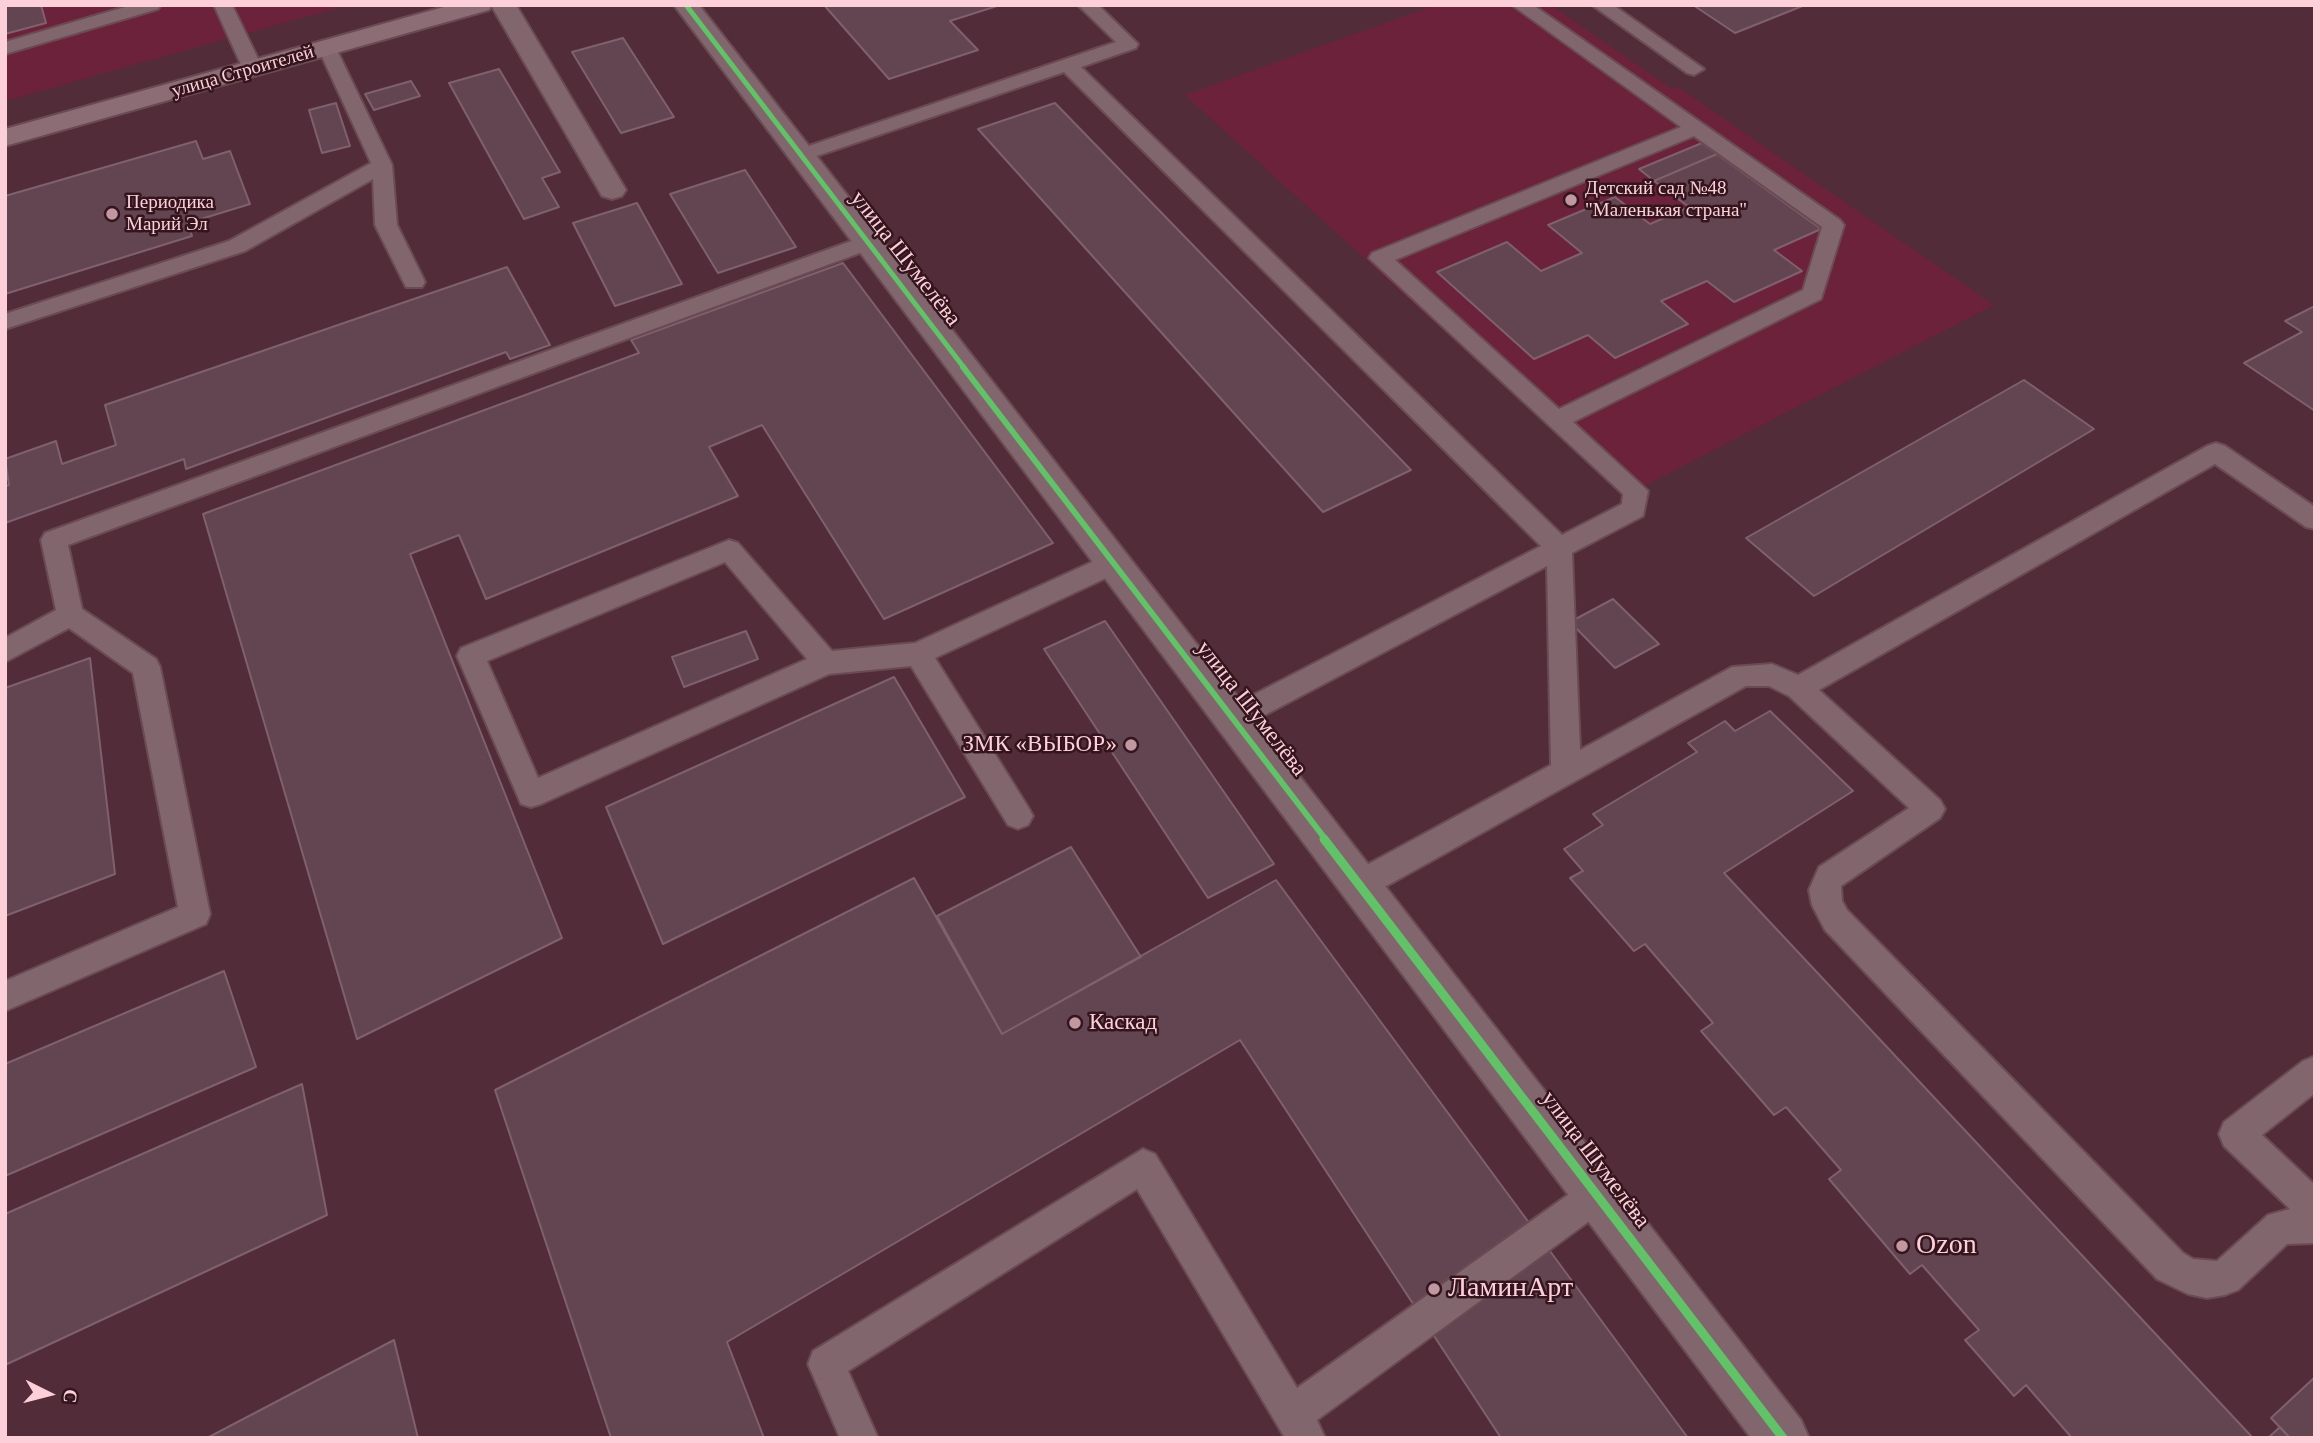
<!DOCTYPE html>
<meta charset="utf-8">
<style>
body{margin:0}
#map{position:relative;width:2320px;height:1443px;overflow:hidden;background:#522c38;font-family:"Times New Roman",serif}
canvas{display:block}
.frame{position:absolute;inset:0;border:7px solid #fdd0d9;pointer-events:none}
.north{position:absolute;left:14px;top:1359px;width:70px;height:70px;-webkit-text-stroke:5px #34151d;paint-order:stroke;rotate:96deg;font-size:19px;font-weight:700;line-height:28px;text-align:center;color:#fdd0d9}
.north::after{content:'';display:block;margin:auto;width:24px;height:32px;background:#fdd0d9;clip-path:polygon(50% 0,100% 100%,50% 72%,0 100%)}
</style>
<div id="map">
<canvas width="2320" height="1443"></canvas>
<div class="frame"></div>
<div class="north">С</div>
</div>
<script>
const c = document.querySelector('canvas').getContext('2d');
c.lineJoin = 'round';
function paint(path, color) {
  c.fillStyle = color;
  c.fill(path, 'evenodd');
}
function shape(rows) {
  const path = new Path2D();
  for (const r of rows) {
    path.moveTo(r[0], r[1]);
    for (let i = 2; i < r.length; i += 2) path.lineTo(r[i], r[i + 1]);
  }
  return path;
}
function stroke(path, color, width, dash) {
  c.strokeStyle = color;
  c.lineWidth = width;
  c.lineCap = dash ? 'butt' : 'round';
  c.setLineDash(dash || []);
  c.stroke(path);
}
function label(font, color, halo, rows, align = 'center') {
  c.font = font + ' "Times New Roman",serif';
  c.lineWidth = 5;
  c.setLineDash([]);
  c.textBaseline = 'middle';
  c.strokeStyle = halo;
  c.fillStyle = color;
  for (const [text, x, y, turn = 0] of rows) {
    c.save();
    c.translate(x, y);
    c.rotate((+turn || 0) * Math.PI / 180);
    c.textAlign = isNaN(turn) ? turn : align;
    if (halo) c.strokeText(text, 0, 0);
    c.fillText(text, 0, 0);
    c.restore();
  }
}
paint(shape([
 [5,5,348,5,5,101],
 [1435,5,1551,5,1672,89,1678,87,1994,305,1625,496,1185,95]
]), '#6c223a');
const building = shape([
 [5,5,41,5,46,23,5,34,5,5],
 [824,5,1000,5,950,21,978,50,889,79,824,5],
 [1693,5,1805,5,1735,33,1693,5],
 [623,38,674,117,621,133,572,52,623,38],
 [499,69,560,172,542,178,559,207,524,219,449,83,499,69],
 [411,81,420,96,374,110,365,94,411,81],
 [336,103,350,146,322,153,309,110,336,103],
 [1055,103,1411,470,1323,512,978,129,1055,103],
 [196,141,203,159,230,151,250,204,188,223,192,236,5,294,5,196,196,141],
 [1702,143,1717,154,1654,181,1639,169,1702,143],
 [1717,154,1821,229,1774,250,1802,271,1734,302,1707,281,1661,301,1688,324,1615,358,1588,335,1534,359,1437,272,1507,242,1541,271,1582,253,1548,225,1615,197,1650,224,1689,207,1654,181,1717,154],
 [745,170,796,247,718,273,670,194,745,170],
 [637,203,682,284,615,306,573,223,637,203],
 [843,263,1053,543,884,619,762,425,709,447,738,496,486,599,459,535,410,554,562,938,357,1039,203,514,639,353,631,340,843,263],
 [507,267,550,345,510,359,506,352,186,469,184,459,5,523,5,486,9,485,5,459,56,441,62,464,116,445,105,405,507,267],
 [2315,306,2315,411,2244,363,2302,332,2285,321,2315,306],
 [2024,380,2094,429,1814,596,1746,538,2024,380],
 [1613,599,1659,644,1615,668,1570,622,1613,599],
 [1105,621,1274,864,1208,898,1044,649,1105,621],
 [746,631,758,659,684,687,672,657,746,631],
 [90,658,115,874,5,916,5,688,90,658],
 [894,677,965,797,663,944,606,807,894,677],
 [1770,711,1853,791,1724,873,2253,1438,2072,1438,2026,1385,2014,1396,1965,1340,1979,1330,1922,1265,1910,1274,1829,1179,1841,1170,1786,1107,1774,1115,1701,1031,1713,1023,1645,944,1634,951,1570,878,1583,871,1564,849,1603,825,1593,814,1697,752,1688,743,1725,721,1735,731,1770,711],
 [1071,847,1141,957,1002,1034,937,916,1071,847],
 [914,878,1002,1034,1276,880,1688,1438,1501,1438,1240,1040,727,1342,764,1438,611,1438,495,1090,914,878],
 [224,971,256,1067,5,1176,5,1064,224,971],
 [302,1084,327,1215,5,1365,5,1214,302,1084],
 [394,1340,418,1438,207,1438,394,1340],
 [2315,1377,2315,1438,2290,1438,2271,1418,2315,1377],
 [2280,1427,2290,1438,2268,1438,2280,1427]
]);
paint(building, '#634552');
stroke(building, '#7f606d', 2);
const lane = shape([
 [132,5,161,5,158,9,5,54,5,42,132,5],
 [214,5,232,5,263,69,260,73,246,73,243,69,214,5],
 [1078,5,1098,5,1138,44,1136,48,1081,67,1562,535,1622,504,1623,494,1369,258,1372,253,1681,127,1512,5,1533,5,1840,220,1844,225,1821,299,1573,422,1648,491,1643,516,1572,553,1580,750,1732,667,1772,664,1798,675,2207,446,2216,443,2225,446,2315,507,2315,529,2306,527,2215,464,1819,690,1940,800,1945,809,1940,818,1841,886,1842,901,1847,910,2183,1253,2193,1259,2217,1261,2268,1215,2290,1209,2224,1146,2219,1134,2224,1122,2303,1061,2315,1056,2315,1093,2262,1135,2315,1185,2315,1243,2287,1244,2238,1290,2225,1295,2207,1298,2188,1294,2157,1279,1825,930,1812,905,1809,890,1819,867,1909,808,1789,696,1769,686,1746,686,1372,894,1361,898,1350,894,1346,884,1350,874,1551,765,1547,566,1244,726,1234,730,1224,726,1220,718,1224,710,1541,546,1064,72,808,159,801,161,791,155,794,151,1116,42,1078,5],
 [1694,136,1822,227,1803,290,1559,409,1395,260,1694,136],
 [1592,5,1613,5,1704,69,1694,75,1687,73,1592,5],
 [327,42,336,48,392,165,397,225,425,282,422,287,406,287,375,225,373,179,245,251,5,329,5,314,229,241,371,163,318,48,327,42],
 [868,235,876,237,879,242,876,247,68,545,82,609,156,659,160,667,210,914,206,924,5,1011,5,981,178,907,133,673,69,628,5,662,5,638,56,610,41,540,45,533,868,235],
 [729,540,738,543,832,651,915,643,1105,556,1114,553,1123,556,1127,563,1123,570,935,658,1028,807,1033,816,1028,825,1018,829,1008,825,911,666,829,674,541,804,531,807,521,804,457,656,461,648,729,540],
 [725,562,807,659,538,778,487,661,725,562],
 [1143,1149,1155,1154,1297,1388,1586,1182,1598,1177,1610,1182,1615,1194,1610,1206,1317,1420,1325,1438,1285,1438,1137,1189,848,1371,878,1438,840,1438,808,1364,813,1351,1143,1149]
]);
const street = shape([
 [491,5,516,5,626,190,622,196,612,199,602,196,491,5],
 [674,5,699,5,1801,1420,1809,1438,1751,1438,674,5]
]);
const primary = shape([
 [451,5,492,5,489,10,5,146,5,129,451,5]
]);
stroke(lane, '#6a4a53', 4);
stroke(street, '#6a4a53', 4);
stroke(primary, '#6a4a53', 4);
paint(lane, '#81666e');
paint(street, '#81666e');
paint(primary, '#8c6d76');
stroke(shape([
 [686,5,965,369]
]), '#61c268', 5);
stroke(shape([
 [963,367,1326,840]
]), '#61c268', 6);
stroke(shape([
 [1324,839,1783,1438]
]), '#61c268', 9);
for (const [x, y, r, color] of [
 [1571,200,7,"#c197a1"],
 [112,214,7,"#c197a1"],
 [1131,745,7,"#c197a1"],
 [1075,1023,7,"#c197a1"],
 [1902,1246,7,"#c197a1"],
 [1434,1289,7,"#c197a1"]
]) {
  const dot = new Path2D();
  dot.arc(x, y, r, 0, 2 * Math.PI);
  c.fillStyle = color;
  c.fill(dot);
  stroke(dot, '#34151d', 2.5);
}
label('19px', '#fdd0d9', '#34151d', [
 ["улица Строителей",243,72,-16]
]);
label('19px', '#fdd0d9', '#34151d', [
 ["Детский сад №48",1585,189],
 ["\"Маленькая страна\"",1585,211],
 ["Периодика",126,203],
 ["Марий Эл",126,225]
], 'left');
label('23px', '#fdd0d9', '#34151d', [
 ["улица Шумелёва",905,259,52],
 ["улица Шумелёва",1251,709,52],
 ["улица Шумелёва",1595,1160,53]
]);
label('23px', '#fdd0d9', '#34151d', [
 ["ЗМК «ВЫБОР»",1117,745],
 ["Каскад",1089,1023,"left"]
], 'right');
label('28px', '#fdd0d9', '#34151d', [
 ["Ozon",1916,1246],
 ["ЛаминАрт",1448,1289]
], 'left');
</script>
